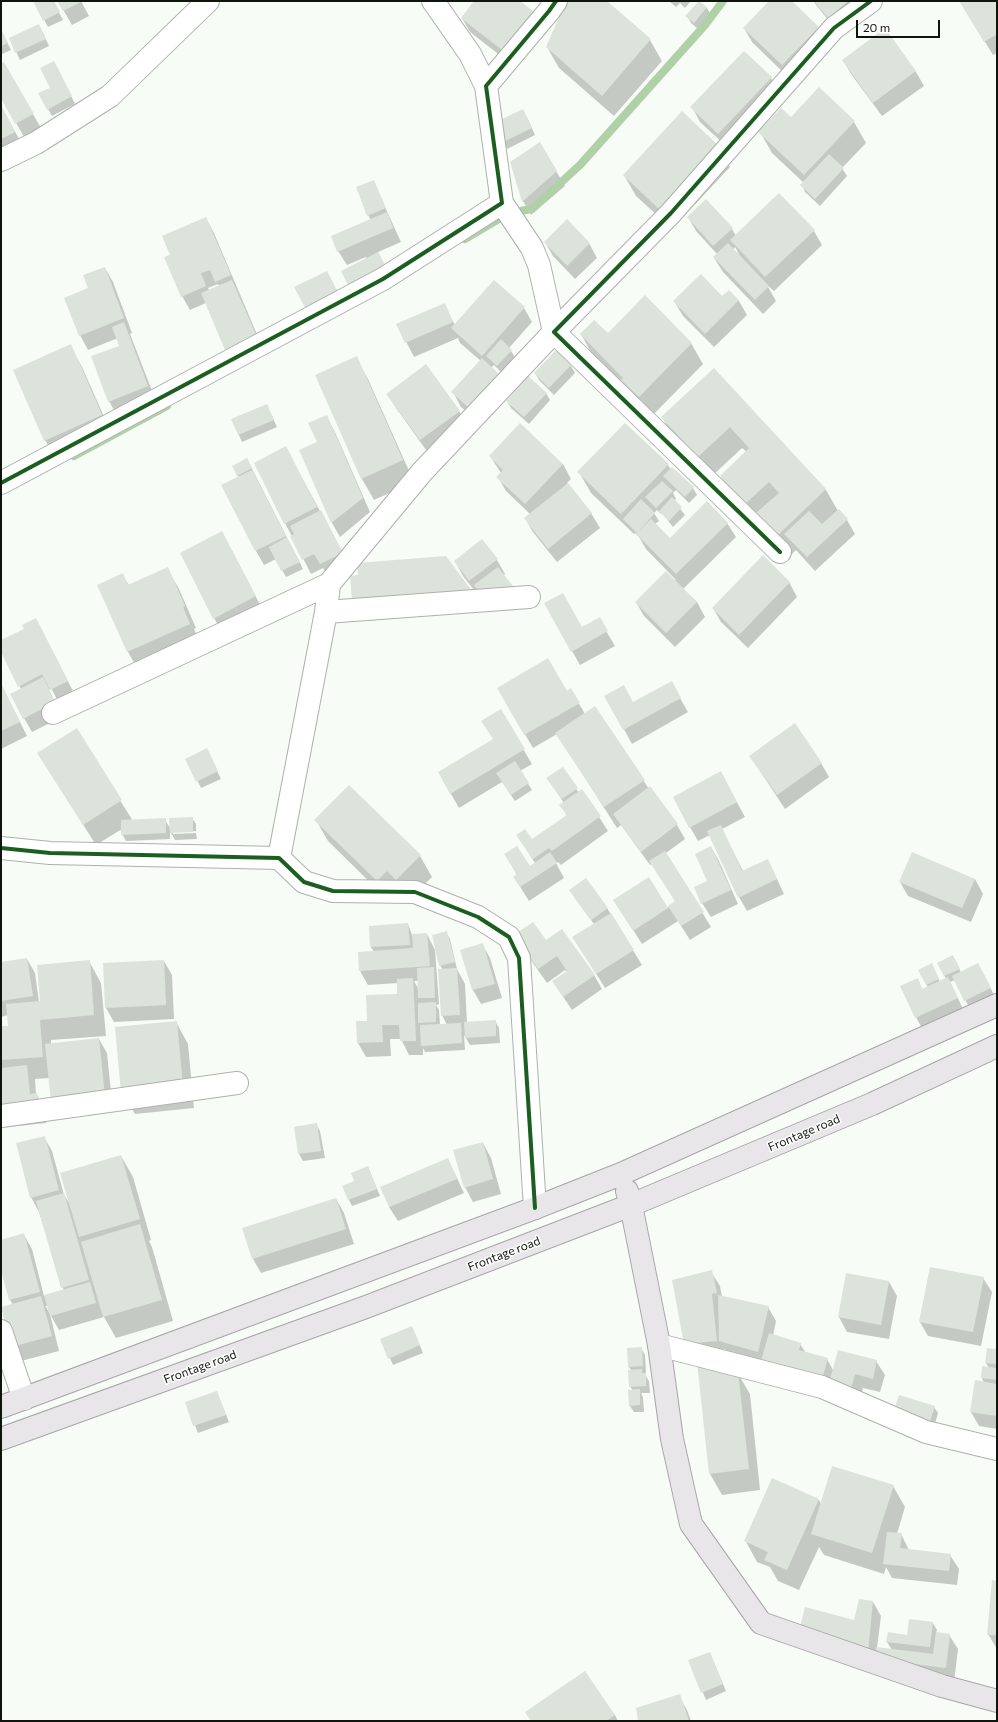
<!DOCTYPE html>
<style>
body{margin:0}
#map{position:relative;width:998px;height:1722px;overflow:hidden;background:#f7fcf6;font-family:Commissioner,sans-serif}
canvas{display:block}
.frame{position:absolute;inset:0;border:2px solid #0e160c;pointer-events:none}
.scale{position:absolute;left:856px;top:20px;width:84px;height:18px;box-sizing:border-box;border:2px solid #0e160c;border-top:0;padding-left:5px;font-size:12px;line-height:14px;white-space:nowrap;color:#0e160c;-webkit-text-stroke:3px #fff;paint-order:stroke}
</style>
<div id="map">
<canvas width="998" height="1722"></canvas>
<div class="frame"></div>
<div class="scale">20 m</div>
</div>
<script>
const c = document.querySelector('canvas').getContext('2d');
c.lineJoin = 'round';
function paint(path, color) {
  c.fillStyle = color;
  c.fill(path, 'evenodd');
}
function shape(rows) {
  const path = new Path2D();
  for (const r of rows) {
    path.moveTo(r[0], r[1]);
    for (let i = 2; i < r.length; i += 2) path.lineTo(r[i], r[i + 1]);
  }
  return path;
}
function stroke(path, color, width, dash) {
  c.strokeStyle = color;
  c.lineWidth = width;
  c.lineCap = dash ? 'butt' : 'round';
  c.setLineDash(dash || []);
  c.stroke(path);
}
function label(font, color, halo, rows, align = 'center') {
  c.font = font + ' Commissioner,sans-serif';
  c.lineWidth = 3;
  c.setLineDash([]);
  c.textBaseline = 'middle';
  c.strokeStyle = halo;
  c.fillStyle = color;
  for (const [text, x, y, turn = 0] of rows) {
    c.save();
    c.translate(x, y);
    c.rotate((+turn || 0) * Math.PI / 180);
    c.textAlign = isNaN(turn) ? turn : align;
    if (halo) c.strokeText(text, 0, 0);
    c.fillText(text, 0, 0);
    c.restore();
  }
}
paint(shape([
 [34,1,53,1,63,20,48,27],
 [58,1,81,1,89,16,72,25],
 [475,1,518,1,532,12,540,26,511,64,470,32,462,18],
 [567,1,605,1,650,40,662,61,614,116,559,68,547,47],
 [669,1,691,1,685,8,680,3,676,7],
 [770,1,791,1,818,27,827,41,790,79,752,42,744,28],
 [813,1,873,1,837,31],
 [960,1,997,1,997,53,993,55],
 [699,2,707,8,711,15,698,29,691,23,687,16],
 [885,29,916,72,924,86,882,116,851,74,843,60],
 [1,30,11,50,2,54,1,53],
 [43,33,49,46,20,60,10,39],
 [4,64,41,128,24,137,1,96,1,65],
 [58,69,75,104,52,116,48,109,51,88],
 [771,78,779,92,727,147,700,122,692,107],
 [1,106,23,146,1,158],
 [527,117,535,135,507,149,504,142],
 [791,118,854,122,866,143,842,168,847,176,820,206,805,192,802,185,804,183,772,153,760,132],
 [540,144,565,186,531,215,523,201,511,163],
 [718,146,730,167,672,229,636,196,624,175],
 [373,181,401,242,378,252,382,260,366,259,366,257,347,265,338,251,371,220,368,215],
 [688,217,732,229,736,236,814,231,822,245,774,291,767,285,776,301,763,314,723,272,714,258,718,255,696,231],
 [735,247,740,256,733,250],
 [206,218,214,233,264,351,234,364,226,350,206,303,190,310,182,296,171,255],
 [218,284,219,286,209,290,208,288],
 [545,242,589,243,597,258,575,279,553,256],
 [105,268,113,282,132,333,130,334,156,401,117,416,109,401,121,346,118,338,88,350,80,335,90,289],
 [729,291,739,301,747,315,714,347,683,316,674,301,722,298],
 [444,304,455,325,524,308,532,322,509,348,515,357,501,372,494,365,491,368,498,374,506,388,477,421,461,407,453,392,481,361,460,343,458,338,414,357,397,324],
 [581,334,608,334,691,343,703,364,651,417,593,356],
 [70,346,82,367,113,437,57,461,45,440],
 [556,352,571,366,575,373,554,395,539,380,535,373],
 [356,358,368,379,414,482,374,500,362,479],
 [714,369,826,490,838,511,847,520,855,534,815,571,796,550,790,556,733,497,721,476,747,452,742,448,711,477,674,438,662,417],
 [546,393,550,400,529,424,511,408,507,401],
 [388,394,459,411,467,425,429,454,396,408],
 [270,412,277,427,242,442,232,420],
 [326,416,334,430,370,512,340,537,332,523,300,450,318,442],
 [286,448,350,567,329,578,323,568,311,574,255,464],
 [490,456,563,464,571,479,567,483,591,513,600,528,557,562,533,532,525,518,530,514,506,491,498,477,501,473],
 [247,459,303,569,286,577,276,559,264,565,256,551,239,478,233,467],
 [668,465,671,470,672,468,693,488,697,495,689,503,676,490,673,493,676,499,674,501,685,515,673,527,662,513,661,514,657,510,654,513,659,521,655,524,670,539,727,523,736,537,683,589,697,602,705,617,675,647,644,616,636,602,676,580,646,549,639,537,635,533,634,534,591,493,579,472],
 [222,532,267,618,226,639,214,618],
 [497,560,505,574,478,595,463,576,455,561],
 [167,568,179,589,196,628,194,629,201,645,140,673,128,652,98,585,122,575,129,585],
 [789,582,797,597,748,648,721,622,713,608],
 [471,591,483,611,365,621,353,600],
 [36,619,75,695,59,703,51,688,49,690,62,717,32,732,24,718,21,689,1,649,1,641,25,629],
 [599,619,615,646,580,665,572,651,582,629],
 [671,682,688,712,632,744,606,696,633,704],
 [1,684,27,736,1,749],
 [498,688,566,692,571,690,585,714,595,707,649,789,677,825,685,839,666,853,711,927,690,940,678,921,642,944,623,914,667,908,676,902,652,864,650,865,621,825,617,828,557,734,533,748],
 [500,710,532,764,520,771,532,790,515,801,502,782,459,808,439,773,494,740],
 [76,730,133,821,165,820,170,828,192,818,196,824,196,831,173,832,173,834,196,833,197,839,175,840,170,831,170,839,126,841,122,834,122,829,96,845,51,774],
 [210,756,221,779,201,788,187,759],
 [750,756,821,763,829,777,785,809],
 [562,768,579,793,582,790,608,831,561,865,558,862,556,863,564,878,529,901,514,877,517,875,505,854,529,867,535,863,517,835,532,840,567,816,561,805,564,803,552,785],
 [721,773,745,817,722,829,743,871,768,860,784,894,747,911,739,897,710,835,698,841,690,827],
 [316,820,420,856,432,877,409,900,390,902,328,841],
 [711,847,719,861,738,904,711,917,702,903,709,882],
 [975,879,983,894,971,922,908,896,900,882],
 [574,897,607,908,642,965,605,988,582,951,594,924],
 [408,924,412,935,427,934,435,950,439,1004,436,1005,439,1010,440,1025,447,1025,442,1015,443,970,440,965,446,932,450,939,457,969,465,984,467,1023,495,1021,499,1028,500,1043,470,1045,464,1035,465,1050,425,1052,423,1048,423,1055,409,1055,401,1039,390,1039,391,1056,366,1057,358,1043,368,1022,398,995,398,983,368,985,360,971,374,952,371,947,370,927],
 [414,981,419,981,419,990],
 [546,942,594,975,602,989,572,1010,562,995,567,972,565,970,547,983,523,949],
 [482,944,490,958,502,998,481,1004,473,990,461,951],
 [27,959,35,973,39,1002,89,961,101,983,106,1036,51,1040,51,1044,99,1039,107,1053,113,1111,50,1078,35,1079,36,1094,45,1108,46,1123,1,1128,1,1027,9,1027,8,1015,1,1017,1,963],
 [164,961,172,975,174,1019,114,1022,106,1008],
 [938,963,957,963,961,973,982,971,994,995,969,1007,955,980,950,982,965,1013,924,1032,916,1017,917,980,923,990,928,988,920,970,935,971,940,982,946,979],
 [176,1022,188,1044,194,1108,135,1114,122,1093],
 [316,1124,320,1131,325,1158,303,1161,299,1154,295,1127],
 [44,1137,52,1151,64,1195,70,1204,121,1156,133,1177,151,1240,149,1241,152,1247,173,1321,116,1338,104,1317,59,1330,50,1314,59,1351,21,1361,12,1347,13,1305,10,1300,1,1266,1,1241,24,1235,32,1249,44,1296,64,1291,39,1212,31,1197],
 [45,1306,48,1306,49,1312,46,1307],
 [483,1143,491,1158,501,1194,473,1202,465,1187],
 [448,1159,464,1193,398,1221,389,1207],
 [368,1167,380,1196,352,1206,349,1200,355,1182],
 [336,1199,344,1213,354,1244,261,1273,253,1259],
 [711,1272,720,1286,722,1297,768,1307,776,1321,773,1336,800,1344,806,1353,827,1359,833,1370,876,1361,885,1375,880,1392,863,1388,859,1403,729,1355,724,1348,725,1355,685,1344],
 [847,1274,889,1282,897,1296,889,1339,847,1332,839,1317],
 [983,1278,992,1292,981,1346,928,1336,920,1322],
 [415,1334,423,1353,393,1365,382,1340],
 [628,1348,641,1348,645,1355,646,1373,644,1373,649,1381,650,1393,641,1393,643,1397,644,1412,634,1412,630,1406,633,1391,630,1386,631,1370,629,1367],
 [997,1350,997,1429,979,1426,971,1412,984,1383,982,1378,983,1367,989,1368,986,1363],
 [737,1372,750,1394,760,1490,722,1495,710,1474],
 [217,1392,229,1422,198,1433,186,1403],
 [934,1407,938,1413,934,1427,899,1417],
 [773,1480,819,1500,821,1504,893,1486,905,1507,897,1534,901,1534,909,1550,950,1555,959,1569,957,1585,892,1578,886,1567,884,1574,824,1555,819,1547,799,1590,778,1581,770,1567,757,1562,745,1540],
 [997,1582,997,1649,988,1634],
 [873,1602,881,1616,877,1648,892,1650,887,1642,908,1636,933,1623,937,1630,936,1633,949,1635,958,1649,954,1682,875,1666,855,1621],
 [710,1653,726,1691,706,1700,690,1661],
 [679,1696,687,1710,691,1721,639,1721],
 [615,1715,618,1721,531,1721]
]), '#0003');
stroke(shape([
 [465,239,509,213,532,209,580,165,705,25,723,1],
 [74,456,167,406]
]), '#b0d0a8', 8);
paint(shape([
 [33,1,54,1,60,12,43,21],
 [57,1,83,1,63,11],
 [474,1,520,1,533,11,502,50,461,18],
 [566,1,607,1,651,39,602,96,546,47],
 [699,1,707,7,694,23,685,16],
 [769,1,792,1,819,27,782,65,743,28],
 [814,1,848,1,828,18],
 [959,1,997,1,997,34,984,42],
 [39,24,46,39,15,53,9,38],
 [885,28,916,71,873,103,842,60],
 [1,29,8,43,1,46],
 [744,51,772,77,718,134,690,107],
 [54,61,72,96,47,110,38,93,50,88,40,68],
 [4,62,34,114,15,124,1,98,1,64],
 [819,87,855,121,804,175,758,132,781,108,791,117],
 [1,105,15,132,1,139],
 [523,109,532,128,503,142,494,123],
 [682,111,718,145,659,209,623,175],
 [540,142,557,171,522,202,510,162],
 [829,154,844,168,815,199,800,185],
 [374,180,386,208,367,216,356,187],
 [779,193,815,230,765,277,730,240],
 [706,199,733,228,713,246,687,217],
 [387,212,393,228,337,252,331,236],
 [206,217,231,275,215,282,210,270,201,273,206,286,181,297,164,257,170,255,162,236],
 [567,219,590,243,567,266,544,242],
 [728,243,769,286,755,300,713,257],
 [378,252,388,270,350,289,341,271],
 [105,267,124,318,79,336,64,298,88,288,83,275],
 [327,271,340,296,308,313,294,287],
 [701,274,722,296,729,290,739,300,705,334,673,301],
 [232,280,257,337,225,350,201,293],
 [494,280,525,307,482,356,451,328],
 [645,295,692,343,639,397,621,380,623,378,580,334,594,320,608,333],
 [445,303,453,322,405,343,396,324],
 [124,322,148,386,108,402,91,356,119,346,112,327],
 [501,339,512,350,497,366,486,356],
 [71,344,102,415,44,441,13,370],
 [556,350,571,365,549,388,534,373],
 [357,356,403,460,361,479,315,375],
 [482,358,499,374,469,408,451,392],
 [426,364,460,411,420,440,386,394],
 [714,368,826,489,777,536,756,513,779,493,769,482,746,503,720,476,749,448,730,427,698,457,661,417],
 [528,376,547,393,524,417,506,401],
 [267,404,274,420,238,435,231,419],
 [327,415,363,498,331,523,299,450,317,442,308,423],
 [520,423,563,464,525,504,496,477,503,470,489,456],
 [625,423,669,464,621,514,577,472],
 [286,446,317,507,284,524,254,463],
 [247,458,252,468,237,476,232,466],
 [672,467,694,487,685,497,663,476],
 [252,470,286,536,255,551,221,485],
 [662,481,673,491,656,508,645,497],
 [568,483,592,513,548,549,524,518],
 [672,497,682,507,669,521,659,511],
 [641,499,655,513,637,533,623,519],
 [707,501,728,523,676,574,636,534,651,519,670,538],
 [839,509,848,519,807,557,784,534,809,511,822,524],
 [321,510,343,553,320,564,314,554,302,560,290,536,294,534,290,526],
 [222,531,256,596,213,619,180,553],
 [287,537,300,562,281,571,269,547],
 [482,539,498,559,469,581,454,561],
 [763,555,790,582,739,635,712,608],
 [446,556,472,591,352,600,350,576,358,575,357,563],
 [168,567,185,606,183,607,190,624,127,652,97,585,123,573,128,585],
 [498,567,516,590,481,595,474,585],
 [666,571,697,602,666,633,635,602],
 [563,593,582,627,600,617,608,631,571,652,544,603],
 [36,618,68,681,50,690,42,674,18,687,1,652,1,640,24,629,22,625],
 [548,658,567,691,571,688,580,703,524,735,497,688],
 [43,677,55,702,23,719,10,694],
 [672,681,681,698,623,730,604,696,624,685,633,702],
 [1,684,20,722,1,731],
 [595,706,645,780,604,807,555,733],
 [501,709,525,749,450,794,438,772,493,739,481,721],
 [795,723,822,763,777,795,749,756],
 [77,728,122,800,83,825,37,753],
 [207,748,218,771,196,782,185,759],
 [515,761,529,783,511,795,496,773],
 [563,767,578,788,562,799,546,778],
 [721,771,737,802,689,828,673,797],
 [349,785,421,855,396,880,387,871,377,881,314,820],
 [650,786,678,824,641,852,613,814],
 [582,789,601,816,552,851,549,848,533,859,516,835,525,829,532,839,567,815,559,805],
 [193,817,193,832,170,833,169,818],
 [166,818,166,833,121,835,121,820],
 [721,825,742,871,768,859,777,879,738,898,707,831],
 [517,846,530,866,550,852,557,863,520,887,513,877,517,874,504,854],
 [711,846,731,890,701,904,694,887,707,881,695,854],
 [665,851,704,912,681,926,668,906,675,901,649,861],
 [912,852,975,879,962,908,899,882],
 [649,877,668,908,633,931,613,900],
 [586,878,608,908,591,920,569,890],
 [611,913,634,950,596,974,572,937],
 [533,922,546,940,562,929,595,975,563,997,552,981,567,971,557,956,538,969,514,935],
 [408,923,410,945,370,947,369,926],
 [447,931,455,962,439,966,432,935],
 [427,933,430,966,359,971,358,952,413,948,412,934],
 [483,943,495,984,472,990,460,950],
 [953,955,960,969,944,976,937,963],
 [27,958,33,996,1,1001,1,962],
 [90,960,94,1015,40,1020,43,1057,1,1060,1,1026,8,1026,6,1004,40,1001,37,965],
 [164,960,166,1005,105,1008,103,963],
 [932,963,939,979,926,985,918,970],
 [978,963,991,988,964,1001,952,976],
 [434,967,435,998,418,998,417,968],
 [457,968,460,1015,441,1016,438,969],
 [948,977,958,998,915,1018,900,986,918,978,922,989],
 [413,978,416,1041,400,1041,399,1025,382,1025,383,1042,357,1043,356,1021,367,1021,366,995,397,994,397,979],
 [436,1002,436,1022,418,1023,418,1003],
 [496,1020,496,1036,465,1038,464,1022],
 [177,1021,183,1087,121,1093,115,1027],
 [461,1023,462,1043,421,1046,420,1025],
 [99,1038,105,1097,51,1103,45,1044],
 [27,1065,30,1094,37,1093,39,1109,1,1113,1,1068],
 [317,1123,321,1151,298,1154,294,1127],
 [45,1136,59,1190,30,1198,16,1143],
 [483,1142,493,1179,464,1188,453,1150],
 [121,1155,140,1219,79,1237,60,1173],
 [448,1158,457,1179,389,1207,380,1187],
 [368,1166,377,1189,348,1200,342,1186,354,1181,351,1173],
 [64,1193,89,1280,61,1288,36,1201],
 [336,1198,346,1229,252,1259,242,1228],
 [140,1224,162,1300,103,1317,81,1242],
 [24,1233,40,1292,9,1300,1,1270,1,1240],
 [930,1267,984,1277,973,1332,919,1322],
 [712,1270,717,1293,712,1294,717,1341,684,1344,672,1280],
 [846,1273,889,1281,881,1325,838,1317],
 [90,1282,96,1303,50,1316,44,1295],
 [718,1295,769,1306,758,1352,719,1341],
 [41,1296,52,1336,11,1347,1,1307],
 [412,1326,420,1345,388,1359,380,1339],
 [769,1333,801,1343,799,1350,828,1358,822,1379,761,1361],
 [642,1347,643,1366,628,1367,627,1348],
 [987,1348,997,1349,997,1364,985,1363],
 [838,1350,877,1360,873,1379,855,1374,851,1389,829,1383],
 [697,1362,738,1372,749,1469,709,1474],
 [982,1366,997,1368,997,1380,981,1378],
 [642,1369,642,1373,646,1373,646,1386,629,1387,628,1370],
 [975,1380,997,1384,997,1416,970,1412],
 [640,1389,640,1405,629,1406,628,1390],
 [217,1391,226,1415,193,1426,185,1402],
 [899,1395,935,1406,930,1421,894,1410],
 [832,1466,894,1485,872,1553,811,1534],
 [772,1478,819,1499,787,1570,764,1560,768,1552,744,1541],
 [887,1532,902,1533,900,1548,951,1554,949,1571,883,1564],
 [992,1580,997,1581,997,1635,987,1635],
 [859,1599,873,1601,868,1652,800,1627,805,1607,854,1620],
 [909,1619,933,1622,930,1647,886,1642,888,1632,907,1635],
 [936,1632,950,1634,946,1668,875,1659,876,1647,933,1654],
 [710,1652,723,1684,701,1693,688,1660],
 [585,1671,615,1715,606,1721,531,1721,525,1712],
 [680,1694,689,1721,638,1721,636,1708]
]), '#dce3da');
const minor = shape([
 [433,1,470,54,486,86],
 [1,160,36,143,110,96,208,1],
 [1,483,383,279,502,203,486,86,549,11,556,1],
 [780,552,554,332,671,213,834,28,871,1],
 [326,612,529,597],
 [53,713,329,584],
 [1,848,50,853,279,858,304,882,333,891,415,892,478,917,509,937,519,958,535,1208],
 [279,858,326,612,329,584,422,472,554,332,539,265,532,248,502,203],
 [1,1116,237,1083],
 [1,1331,24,1399],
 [659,1345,822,1387,926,1432,997,1449]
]);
const major = shape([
 [627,1191,631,1205,659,1345,672,1439,691,1524,761,1623,942,1686,997,1701],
 [1,1407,535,1208,621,1174,997,1005],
 [1,1439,366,1307,631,1205,872,1104,997,1046]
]);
stroke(minor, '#acb2ab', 24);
stroke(major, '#a8a5aa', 24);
stroke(minor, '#fefffe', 22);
stroke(major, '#e9e6e9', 22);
stroke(shape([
 [1,483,383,279,502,203,486,86,549,11,556,1],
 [780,552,554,332,671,213,834,28,871,1],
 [1,848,50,853,279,858,304,882,333,891,415,892,478,917,509,937,519,958,535,1208]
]), '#1b5e20', 4);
label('12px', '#0e160c', '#fff', [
 ["Frontage road",804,1133,-23],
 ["Frontage road",504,1254,-21],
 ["Frontage road",200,1367,-20]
]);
</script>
